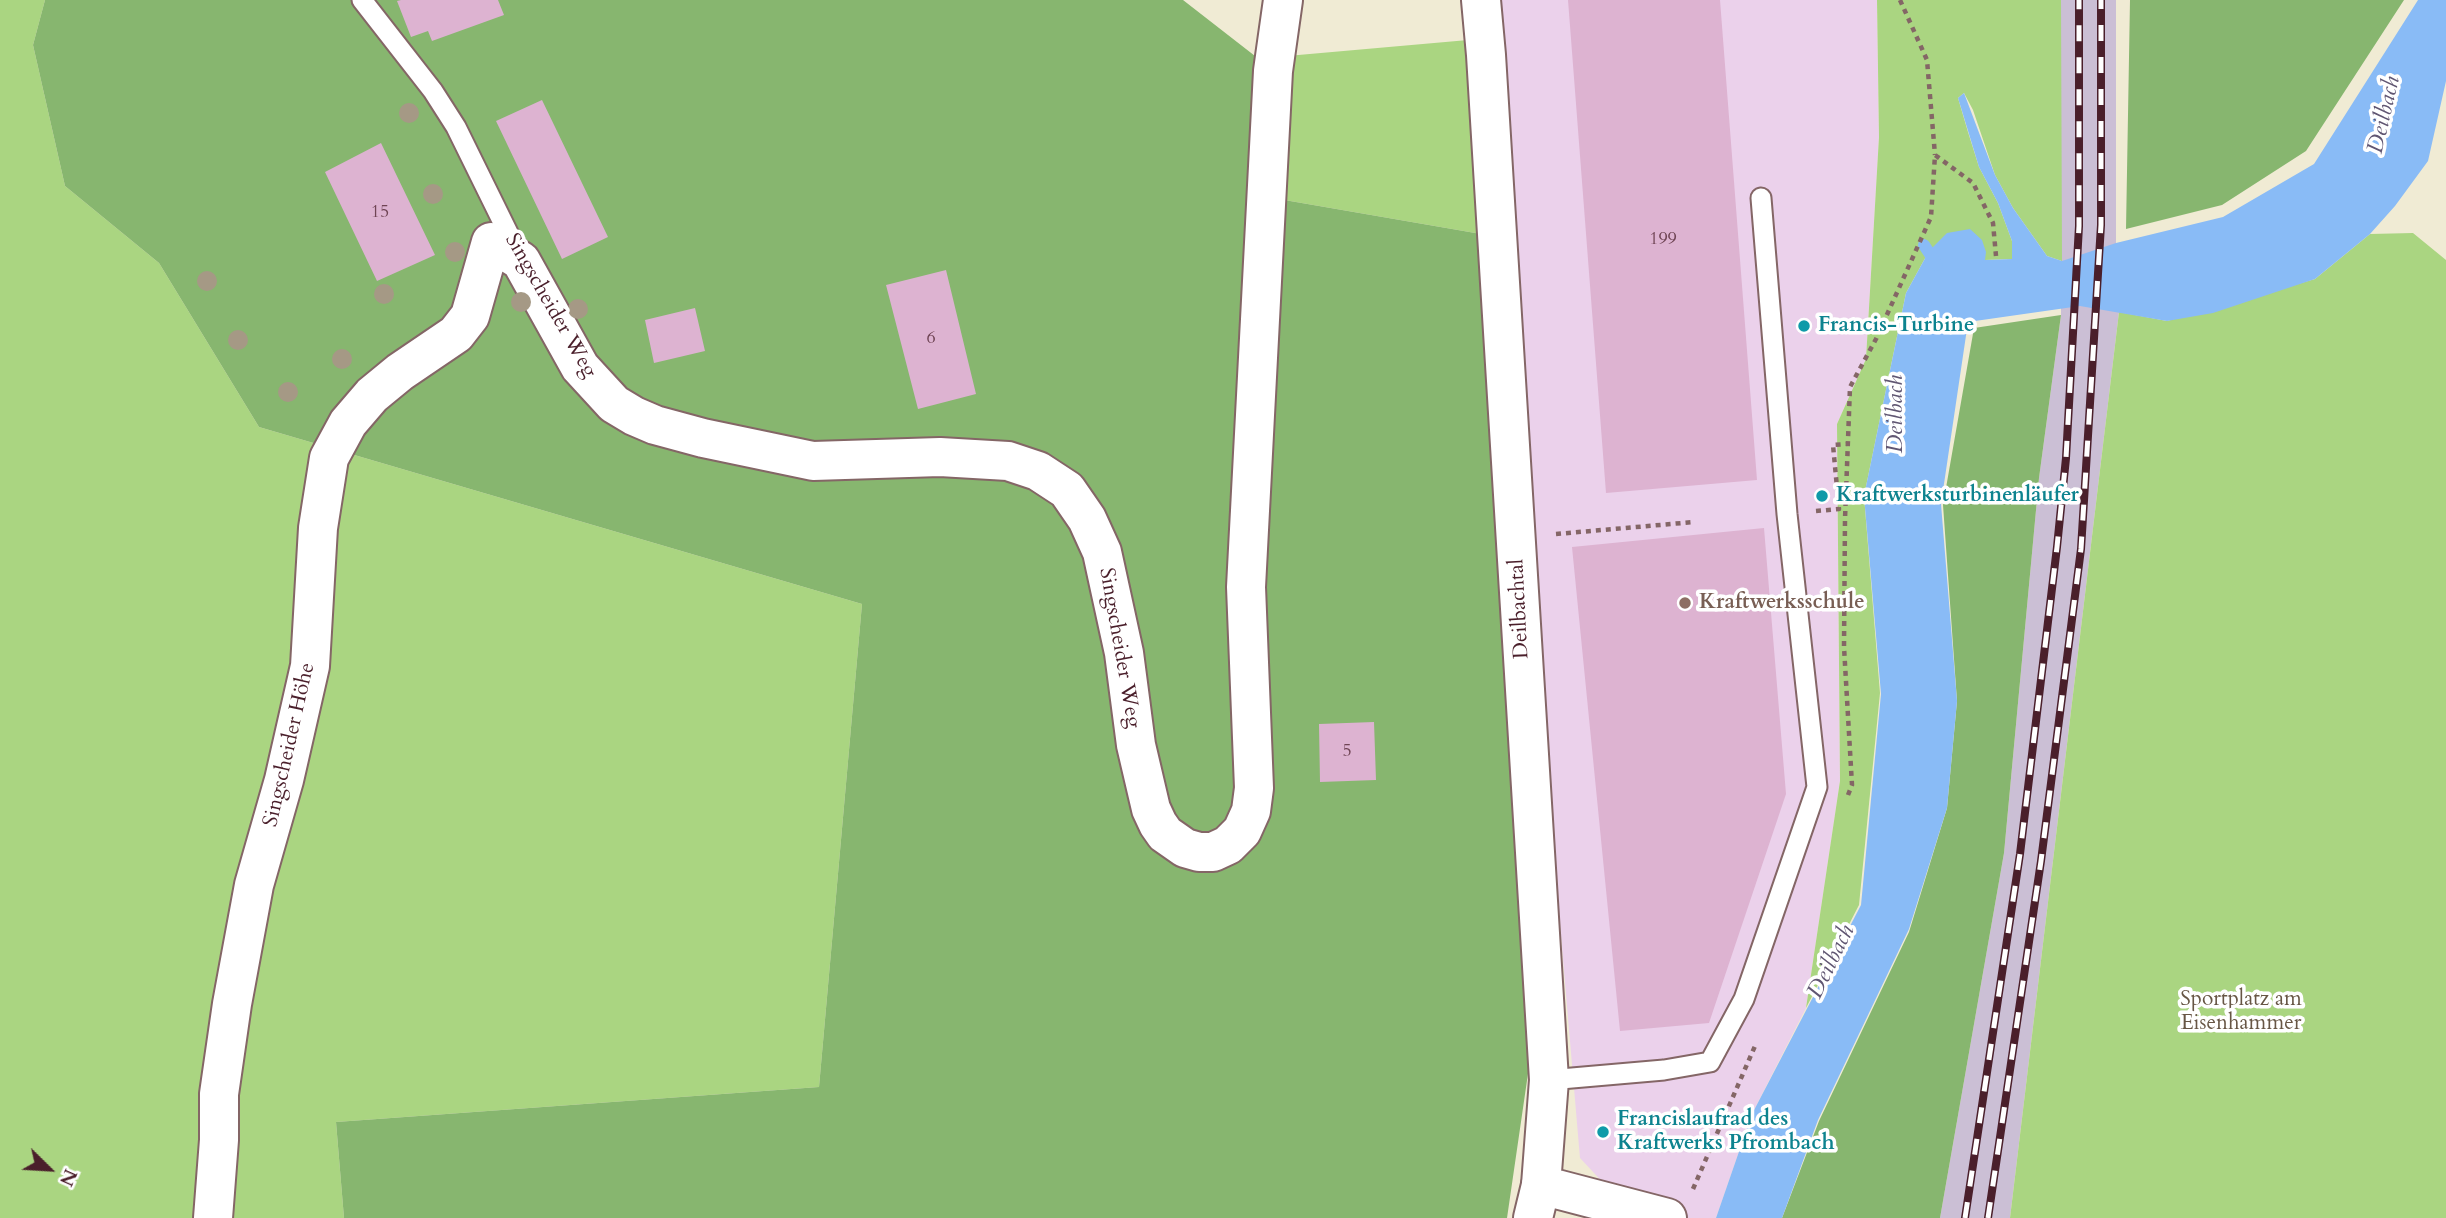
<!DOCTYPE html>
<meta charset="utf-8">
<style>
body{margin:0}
#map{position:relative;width:2446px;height:1218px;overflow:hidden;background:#f0ebd4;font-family:Cardo,serif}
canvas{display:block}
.north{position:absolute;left:14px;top:1134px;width:70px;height:70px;-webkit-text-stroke:5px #fff;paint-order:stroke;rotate:114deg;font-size:19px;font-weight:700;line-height:28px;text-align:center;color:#4a1f2b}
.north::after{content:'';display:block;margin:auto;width:24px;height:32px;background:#4a1f2b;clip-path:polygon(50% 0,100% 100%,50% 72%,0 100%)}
</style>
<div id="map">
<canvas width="2446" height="1218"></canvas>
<div class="north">N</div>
</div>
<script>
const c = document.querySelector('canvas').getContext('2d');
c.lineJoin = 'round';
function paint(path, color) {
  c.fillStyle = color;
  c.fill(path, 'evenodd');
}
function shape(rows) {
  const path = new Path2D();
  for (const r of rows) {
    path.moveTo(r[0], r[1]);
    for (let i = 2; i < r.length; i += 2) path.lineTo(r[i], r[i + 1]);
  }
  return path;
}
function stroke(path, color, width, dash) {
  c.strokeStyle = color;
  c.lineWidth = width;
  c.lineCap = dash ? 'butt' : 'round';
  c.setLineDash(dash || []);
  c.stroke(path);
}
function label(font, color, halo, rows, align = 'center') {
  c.font = font + ' Cardo,serif';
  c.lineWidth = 7;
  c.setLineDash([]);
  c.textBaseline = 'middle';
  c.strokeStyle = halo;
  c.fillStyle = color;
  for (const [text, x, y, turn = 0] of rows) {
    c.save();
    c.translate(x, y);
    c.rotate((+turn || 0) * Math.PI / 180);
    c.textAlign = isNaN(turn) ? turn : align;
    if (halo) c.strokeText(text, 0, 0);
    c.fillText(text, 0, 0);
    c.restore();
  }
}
paint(shape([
 [1481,0,1877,0,1879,137,1866,359,1837,424,1840,781,1806,1008,1752,1114,1716,1218,1685,1218,1622,1203,1580,1158]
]), '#ebd1eb');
paint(shape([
 [2061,0,2116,0,2116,243,2119,312,2010,1218,1940,1218,2004,853,2039,478,2061,315]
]), '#cbbfd5');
paint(shape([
 [0,0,45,0,33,45,65,186,159,263,259,427,862,604,819,1087,336,1122,344,1218,0,1218],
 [1877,0,2061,0,2062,261,2047,256,2013,208,1995,175,1973,110,1964,93,1958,98,1968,132,1979,167,1998,203,2012,241,2012,259,1985,260,1929,251,1906,293,1864,496,1880,693,1859,905,1806,1008,1840,781,1837,424,1866,359,1879,137],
 [1468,40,1481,234,1267,197,1287,56],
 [2413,233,2446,260,2446,1218,2010,1218,2119,312,2167,321,2315,279,2370,234]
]), '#aad581');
paint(shape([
 [45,0,1183,0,1273,70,1267,197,1481,234,1498,576,1531,1053,1507,1218,344,1218,336,1122,819,1087,862,604,259,427,159,263,65,186,33,45],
 [2130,0,2404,0,2306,151,2222,205,2126,229],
 [2061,315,2039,478,2004,853,1940,1218,1782,1218,1819,1121,1909,932,1947,808,1957,701,1943,505,1974,328]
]), '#87b66f');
paint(shape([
 [2418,0,2446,0,2446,81,2428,161,2395,206,2370,234,2315,279,2213,313,2167,321,2080,306,1968,322,1941,504,1957,701,1947,808,1909,929,1818,1120,1782,1218,1716,1218,1752,1114,1861,905,1881,694,1864,496,1906,293,1929,251,1947,233,1970,229,1982,240,1986,252,1985,260,2012,259,2012,241,1998,203,1979,167,1958,98,1964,93,1995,175,2013,208,2047,256,2062,261,2116,243,2223,217,2314,164]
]), '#89bbf6');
stroke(shape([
 [1924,245,1937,265]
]), '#89bbf6', 12);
paint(shape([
 [401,0,498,0,504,15,432,41,428,31,411,37,397,1],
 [1568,0,1720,0,1757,480,1606,493],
 [542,100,608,237,562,259,496,121],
 [381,143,435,255,377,281,325,172],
 [946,270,976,394,918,409,886,285],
 [695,308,705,351,654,363,645,320],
 [1764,528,1786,794,1709,1023,1620,1031,1572,547],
 [1374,722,1376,780,1320,782,1319,724]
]), '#ddb3d1');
const service = shape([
 [362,0,433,91,456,127,517,251],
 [1549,1080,1664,1070,1710,1062,1744,999,1817,787,1787,514,1761,198]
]);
const minor = shape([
 [213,1218,219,1140,219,1094,232,1004,254,885,284,780,310,666,318,528,329,458,348,423,372,395,400,372,456,334,470,316,491,242,521,261,580,367,614,404,634,416,655,425,703,438,813,461,940,457,1008,461,1038,471,1067,490,1087,519,1102,552,1124,653,1136,745,1151,809,1158,824,1165,834,1185,848,1199,852,1213,852,1228,845,1242,831,1251,811,1254,788,1246,587,1273,71,1283,0],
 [1533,1218,1541,1185]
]);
const tertiary = shape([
 [1481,0,1486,55,1549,1080,1541,1185,1667,1218]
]);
stroke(service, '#846666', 23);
stroke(minor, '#846666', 42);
stroke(tertiary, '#846666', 42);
stroke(shape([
 [1900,0,1927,60,1935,155],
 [1816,511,1839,509,1833,445,1848,444],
 [1556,534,1694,522],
 [1848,795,1852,785,1844,647,1845,519,1850,387,1876,339,1931,217,1935,155,1973,183,1993,223,1996,256],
 [1693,1189,1755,1046]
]), '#846666', 4.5, [5, 5]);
stroke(service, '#fff', 19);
stroke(minor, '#fff', 38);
stroke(tertiary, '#fff', 38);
const rail = shape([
 [1965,1218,2020,854,2057,547,2066,458,2079,226,2079,0],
 [1988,1218,2041,861,2081,549,2101,225,2101,0]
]);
stroke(rail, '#4a1f2b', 8);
stroke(rail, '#fff', 5, [16]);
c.fillStyle = '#a59985';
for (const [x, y] of [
 [409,113],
 [433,194],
 [455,252],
 [207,281],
 [384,294],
 [521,302],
 [578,309],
 [238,340],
 [342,359],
 [288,392]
]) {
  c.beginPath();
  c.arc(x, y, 10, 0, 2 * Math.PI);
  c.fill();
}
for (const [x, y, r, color] of [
 [1804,326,7,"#0f9aa8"],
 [1822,496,7,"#0f9aa8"],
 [1685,603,7,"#8d6e63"],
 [1603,1132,7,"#0f9aa8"]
]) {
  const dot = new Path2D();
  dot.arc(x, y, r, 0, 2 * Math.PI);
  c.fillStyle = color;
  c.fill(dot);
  stroke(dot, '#fff', 2.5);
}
label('18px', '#6f4454', null, [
 ["15",380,213],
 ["199",1663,240],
 ["6",931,339],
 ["5",1347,752]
]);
label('21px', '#4a1f2b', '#fff', [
 ["Singscheider Weg",550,306,60],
 ["Deilbachtal",1520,609,-93],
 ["Singscheider Weg",1119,648,80],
 ["Singscheider Höhe",290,745,-77]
]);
label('bold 21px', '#0d838f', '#fff', [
 ["Francis-Turbine",1818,326],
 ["Kraftwerksturbinenläufer",1836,496],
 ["Francislaufrad des",1617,1120],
 ["Kraftwerks Pfrombach",1617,1144]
], 'left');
label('bold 21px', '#785e54', '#fff', [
 ["Kraftwerksschule",1699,603]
], 'left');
label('21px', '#675645', '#fff', [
 ["Sportplatz am",2241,1000],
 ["Eisenhammer",2241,1024]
]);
label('italic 23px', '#605672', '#fff', [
 ["Deilbach",2385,115,-77],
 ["Deilbach",1897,414,-90],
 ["Deilbach",1832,962,-64]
]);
</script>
